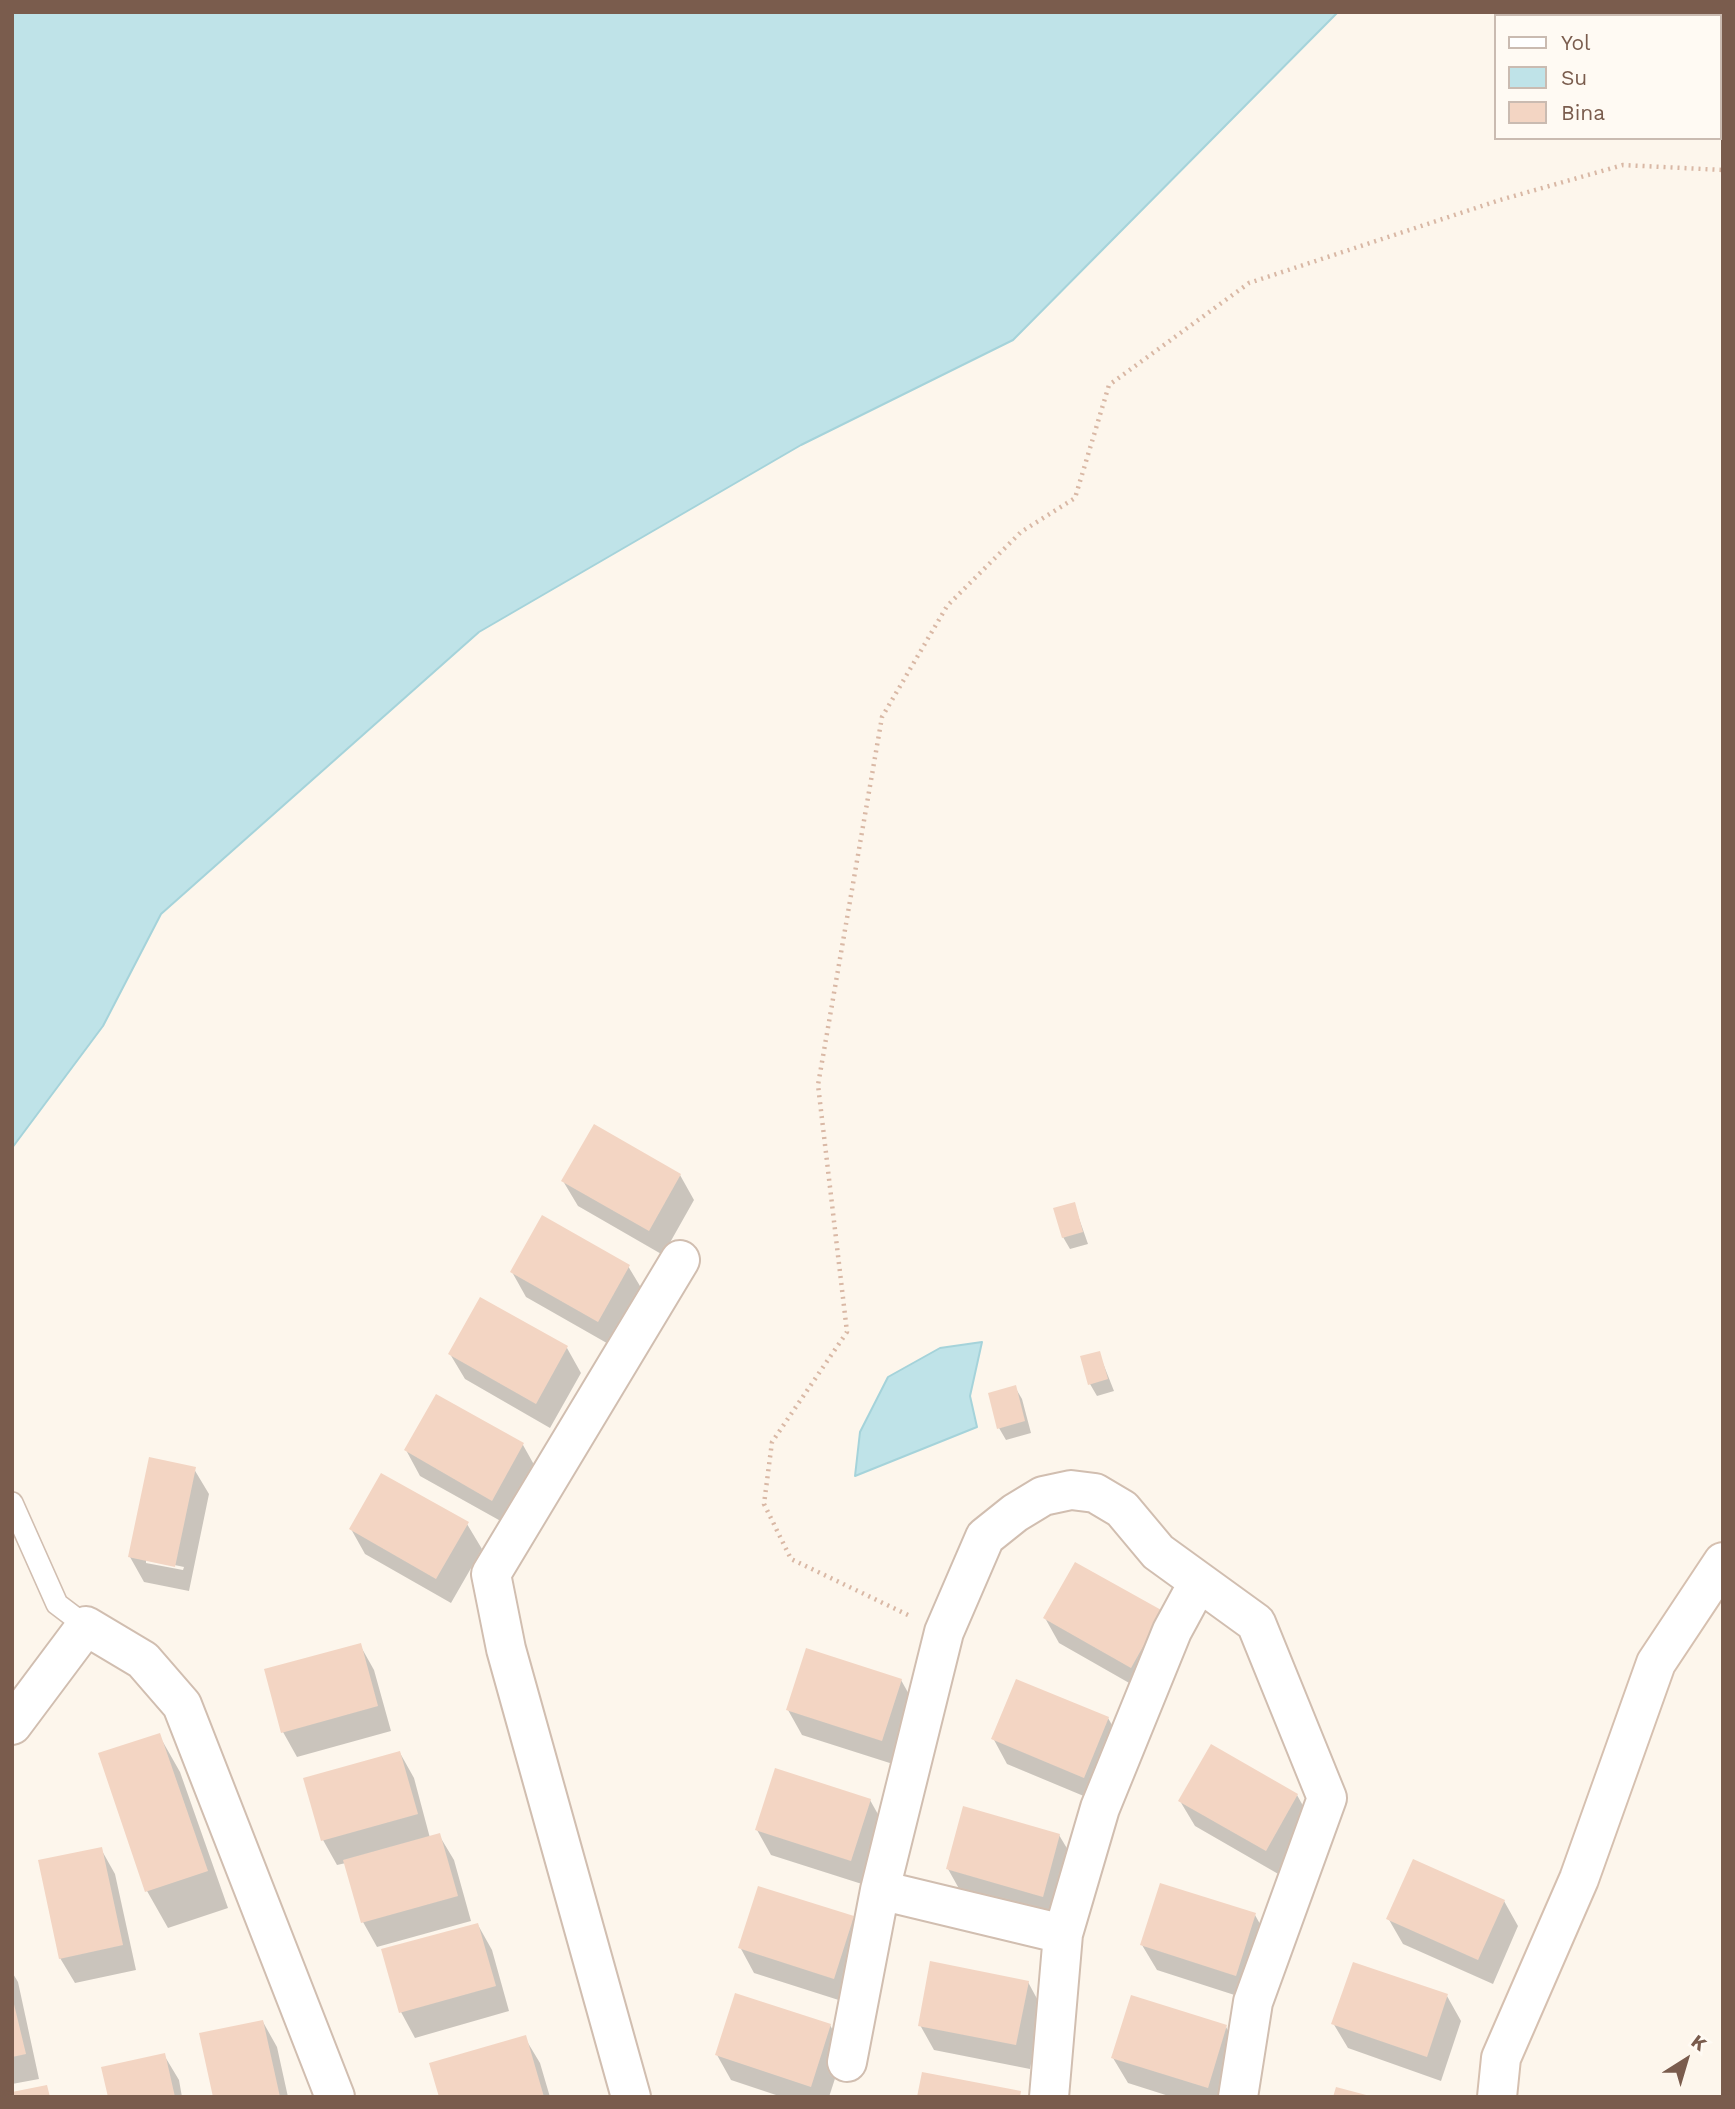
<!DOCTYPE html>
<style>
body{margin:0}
#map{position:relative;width:1735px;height:2109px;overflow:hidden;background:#fdf6ec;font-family:"Work Sans",sans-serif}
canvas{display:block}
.frame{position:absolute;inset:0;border:14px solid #7a5c4d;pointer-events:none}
.legend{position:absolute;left:1494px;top:14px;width:228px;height:126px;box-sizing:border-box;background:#fffaf3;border:2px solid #cabbb1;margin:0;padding:9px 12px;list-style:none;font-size:21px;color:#7a5c4d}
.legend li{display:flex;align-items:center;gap:14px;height:35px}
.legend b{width:35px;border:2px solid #cabbb1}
.north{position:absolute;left:1651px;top:2025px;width:70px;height:70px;-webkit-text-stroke:5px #fffaf3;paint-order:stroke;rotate:37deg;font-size:19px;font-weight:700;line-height:28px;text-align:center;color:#7a5c4d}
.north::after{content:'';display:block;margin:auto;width:24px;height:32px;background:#7a5c4d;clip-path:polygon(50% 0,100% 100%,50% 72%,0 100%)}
</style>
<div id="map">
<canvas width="1735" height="2109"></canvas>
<div class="frame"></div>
<ul class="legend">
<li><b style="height:9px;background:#fff"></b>Yol</li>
<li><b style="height:19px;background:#bfe3e8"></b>Su</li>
<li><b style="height:19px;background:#f3d5c3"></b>Bina</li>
</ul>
<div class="north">K</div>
</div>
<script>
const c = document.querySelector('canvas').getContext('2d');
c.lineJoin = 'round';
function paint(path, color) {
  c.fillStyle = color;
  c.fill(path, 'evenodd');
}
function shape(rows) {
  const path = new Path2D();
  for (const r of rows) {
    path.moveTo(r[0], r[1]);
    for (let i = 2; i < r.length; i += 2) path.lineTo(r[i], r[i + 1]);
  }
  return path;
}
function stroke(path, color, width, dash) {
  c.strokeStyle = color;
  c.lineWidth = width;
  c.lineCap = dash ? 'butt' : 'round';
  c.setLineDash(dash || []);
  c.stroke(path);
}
const water = shape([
 [12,12,1338,12,1013,340,801,445,479,632,161,914,103,1026,12,1148,12,12],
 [982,1342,970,1396,977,1427,855,1476,860,1432,888,1377,940,1348,982,1342]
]);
paint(water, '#bfe3e8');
stroke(water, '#a5d3da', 2);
paint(shape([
 [680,1175,694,1200,663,1255,578,1206,563,1181],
 [1074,1204,1088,1244,1070,1249,1063,1237],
 [628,1266,643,1291,612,1346,526,1297,512,1272],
 [567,1348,581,1373,550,1428,465,1379,450,1354],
 [1099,1353,1114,1391,1097,1396,1090,1384],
 [1015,1387,1022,1399,1031,1433,1006,1440,999,1428],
 [523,1445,537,1470,506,1524,420,1476,406,1450],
 [194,1469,209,1494,189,1591,144,1582,130,1557],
 [146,1559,184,1567,183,1570,146,1563],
 [467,1524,482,1549,451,1603,365,1554,351,1529],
 [1162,1612,1145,1692,1059,1643,1045,1618],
 [360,1645,374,1670,391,1731,297,1757,283,1732],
 [901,1680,915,1705,896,1765,802,1735,788,1710],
 [1108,1718,1123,1744,1098,1802,1007,1764,993,1738],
 [159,1735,180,1772,228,1908,168,1928,147,1891],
 [400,1753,414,1778,430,1838,439,1835,454,1860,471,1921,377,1947,363,1922,346,1863,337,1865,323,1840],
 [1297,1795,1311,1820,1280,1875,1195,1826,1180,1801],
 [870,1800,884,1825,865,1885,771,1855,757,1830],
 [1059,1835,1074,1860,1057,1921,962,1894,948,1869],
 [101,1849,115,1874,136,1970,75,1983,60,1958],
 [1504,1901,1518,1926,1493,1984,1403,1944,1388,1918],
 [1255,1915,1269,1940,1250,2000,1157,1970,1142,1945],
 [853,1918,867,1943,848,2003,754,1973,740,1947],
 [478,1925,492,1950,509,2011,415,2038,401,2012],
 [12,1972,18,1982,39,2079,12,2084],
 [1028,1982,1042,2008,1030,2069,934,2050,920,2025],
 [1447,1996,1461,2021,1441,2081,1348,2048,1333,2023],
 [263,2022,277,2047,288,2097,215,2097],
 [830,2025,844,2051,829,2097,782,2097,731,2080,717,2055],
 [1226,2027,1240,2052,1226,2097,1172,2097,1128,2083,1113,2058],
 [525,2038,540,2063,550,2097,440,2097],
 [164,2055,179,2080,182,2097,109,2097]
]), '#0003');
paint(shape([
 [594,1124,681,1174,649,1231,561,1181],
 [1075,1202,1083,1232,1062,1238,1053,1208],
 [542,1215,630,1265,598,1322,510,1272],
 [480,1297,568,1346,536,1404,448,1354],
 [1100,1351,1108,1379,1088,1385,1080,1356],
 [1016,1385,1025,1421,997,1429,988,1393],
 [436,1394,524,1443,492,1501,404,1450],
 [149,1457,196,1467,175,1567,128,1557],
 [381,1473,469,1522,436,1579,349,1529],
 [1075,1562,1163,1611,1131,1668,1043,1618],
 [361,1643,378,1706,281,1733,264,1669],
 [806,1648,902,1679,882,1741,786,1710],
 [1016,1679,1109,1717,1084,1778,991,1739],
 [160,1733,208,1871,145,1892,98,1753],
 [1211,1744,1298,1794,1266,1851,1178,1801],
 [400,1751,418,1814,321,1841,303,1778],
 [775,1768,871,1799,851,1861,755,1830],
 [963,1806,1060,1834,1043,1897,946,1869],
 [440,1833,458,1896,361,1923,343,1860],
 [102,1847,123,1945,59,1959,38,1860],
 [1413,1859,1505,1900,1478,1960,1386,1919],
 [1160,1883,1256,1913,1236,1976,1140,1945],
 [758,1886,854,1916,834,1979,738,1948],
 [478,1923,496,1986,399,2013,381,1949],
 [930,1961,1029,1981,1016,2045,918,2026],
 [1353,1962,1448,1994,1427,2057,1331,2024],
 [735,1993,831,2024,811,2087,715,2055],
 [1131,1995,1227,2025,1208,2088,1111,2058],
 [12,1996,26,2054,12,2057],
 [263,2020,280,2097,213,2097,199,2033],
 [526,2035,544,2097,439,2097,429,2063],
 [165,2053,175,2097,108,2097,101,2067],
 [922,2072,1021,2091,1020,2097,917,2097],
 [47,2085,50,2097,12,2097,12,2092],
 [1336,2087,1370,2096,1370,2097,1333,2097]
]), '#f3d5c3');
const lane = shape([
 [12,1503,57,1604,86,1626]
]);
const street = shape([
 [12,1725,86,1626,143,1660,182,1705,335,2097],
 [880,1890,1063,1934],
 [847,2062,880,1890,944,1632,985,1537,1015,1513,1043,1496,1071,1490,1095,1493,1122,1509,1158,1552,1256,1623,1327,1798,1253,2002,1238,2097],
 [631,2097,506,1649,491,1574,680,1260],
 [1049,2097,1063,1934,1100,1808,1172,1631,1198,1583]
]);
const secondary = shape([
 [1497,2097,1501,2058,1579,1879,1656,1663,1723,1562]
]);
stroke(lane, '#d1beb0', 24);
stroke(street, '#d1beb0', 42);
stroke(secondary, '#d6c0b0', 42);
stroke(shape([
 [908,1615,791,1559,764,1504,772,1442,847,1332,818,1085,882,717,947,606,1021,532,1075,498,1109,385,1249,283,1500,200,1623,165,1723,170]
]), '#d9b8a5', 4.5, [2, 5]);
stroke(lane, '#fff', 21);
stroke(street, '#fff', 38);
stroke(secondary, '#fff', 38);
</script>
